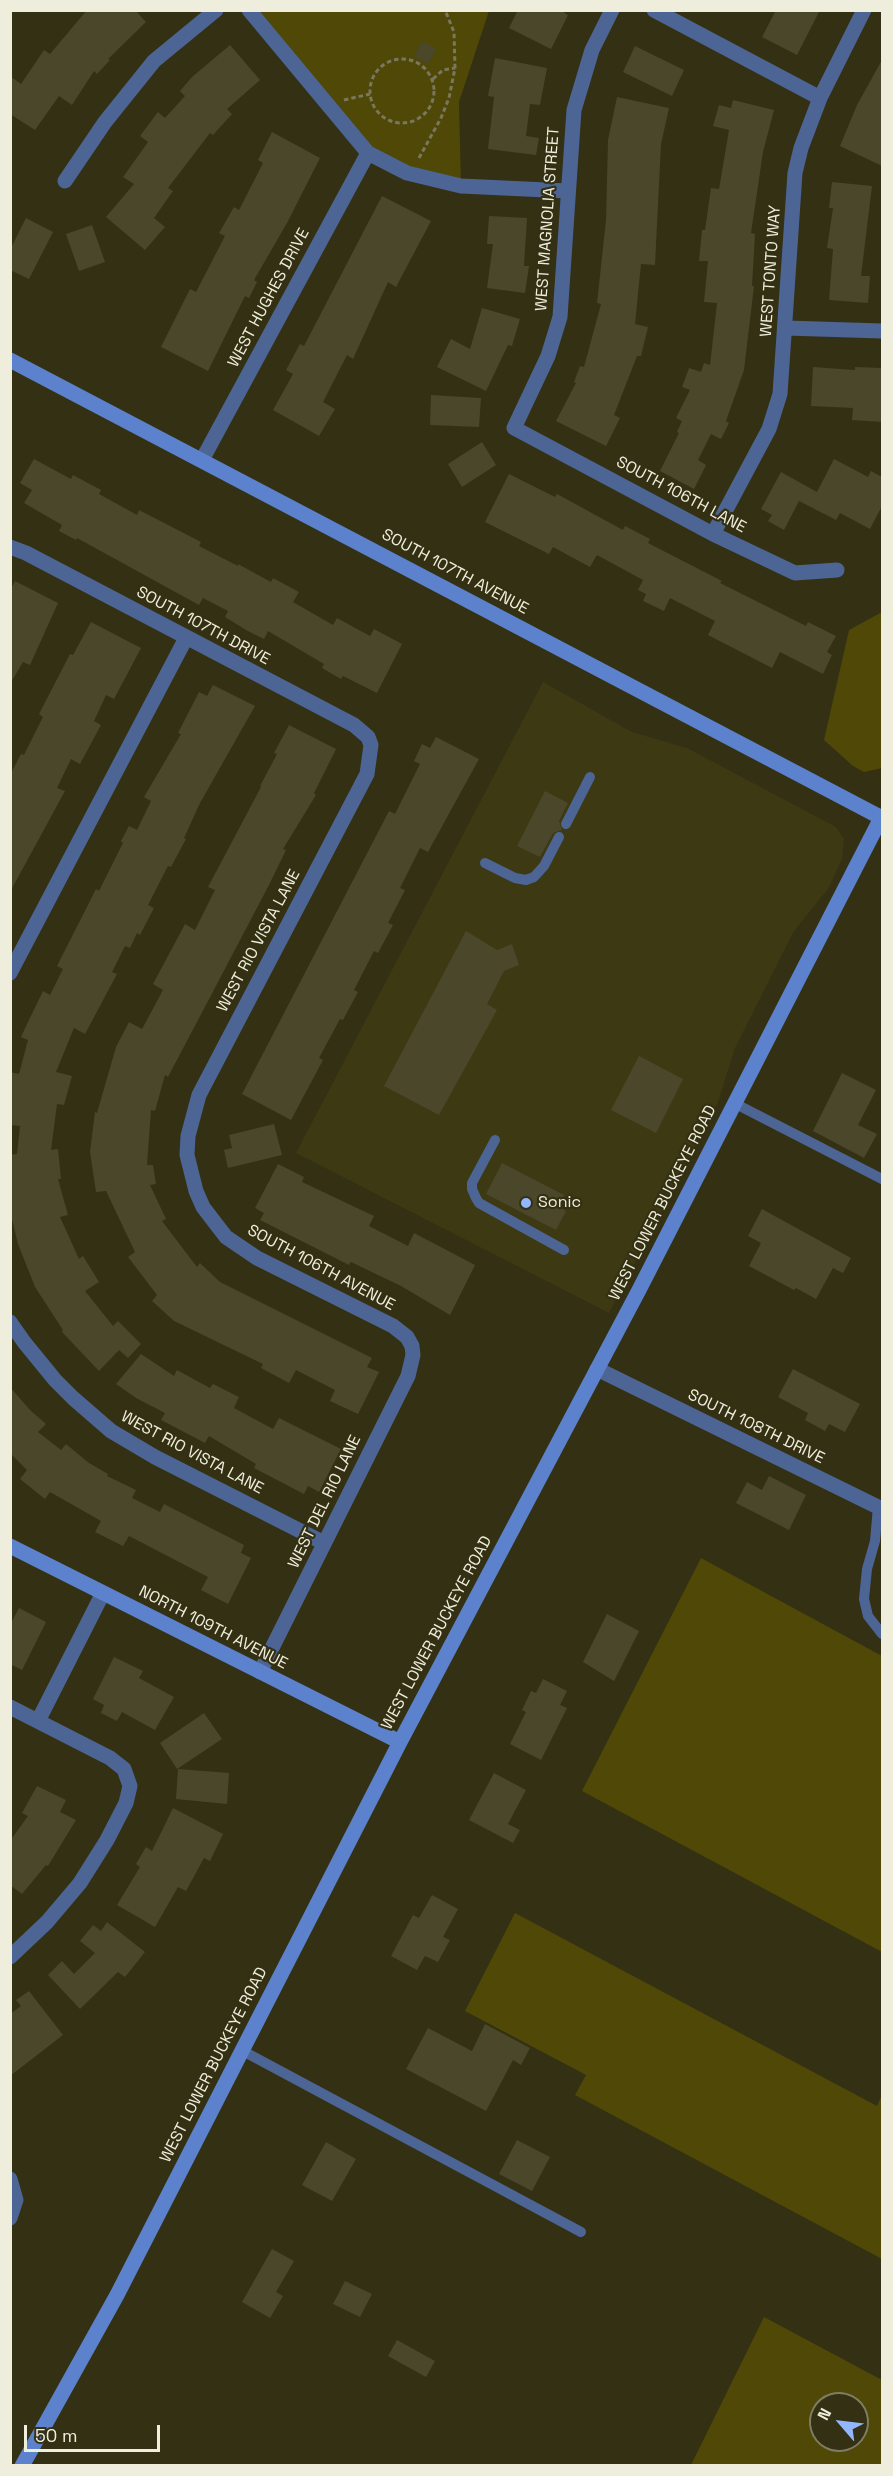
<!DOCTYPE html>
<style>
body{margin:0}
#map{position:relative;width:893px;height:2476px;overflow:hidden;background:#343013;font-family:"Space Grotesk",sans-serif}
canvas{display:block}
.frame{position:absolute;inset:0;border:12px solid #efeedc;pointer-events:none}
.north{position:absolute;left:809px;top:2392px;width:60px;height:60px;box-sizing:border-box;background:#343013;border:2px solid #7f7c63;border-radius:50%;rotate:298deg;font-size:16px;font-weight:700;line-height:24px;text-align:center;color:#efeedc}
.north::after{content:'';display:block;margin:auto;width:21px;height:27px;background:#93b7fd;clip-path:polygon(50% 0,100% 100%,50% 72%,0 100%)}
.scale{position:absolute;left:24px;top:2425px;width:136px;height:27px;box-sizing:border-box;border:3px solid #efeedc;border-top:0;padding-left:8px;font-size:18px;line-height:21px;white-space:nowrap;color:#efeedc;-webkit-text-stroke:4px #343013;paint-order:stroke}
</style>
<div id="map">
<canvas width="893" height="2476"></canvas>
<div class="frame"></div>
<div class="north">N</div>
<div class="scale">50 m</div>
</div>
<script>
const c = document.querySelector('canvas').getContext('2d');
c.lineJoin = 'round';
function paint(path, color) {
  c.fillStyle = color;
  c.fill(path, 'evenodd');
}
function shape(rows) {
  const path = new Path2D();
  for (const r of rows) {
    if (r.length === 3) {
      path.moveTo(r[0] + r[2], r[1]);
      path.arc(r[0], r[1], r[2], 0, 2 * Math.PI);
      continue;
    }
    path.moveTo(r[0], r[1]);
    for (let i = 2; i < r.length; i += 2) path.lineTo(r[i], r[i + 1]);
  }
  return path;
}
function stroke(path, color, width, dash) {
  c.strokeStyle = color;
  c.lineWidth = width;
  c.lineCap = dash ? 'butt' : 'round';
  c.setLineDash(dash || []);
  c.stroke(path);
}
function label(font, color, halo, rows, align = 'center') {
  c.font = font + ' "Space Grotesk",sans-serif';
  c.lineWidth = 4.5;
  c.setLineDash([]);
  c.textBaseline = 'middle';
  c.strokeStyle = halo;
  c.fillStyle = color;
  for (const [text, x, y, turn = 0] of rows) {
    c.save();
    c.translate(x, y);
    c.rotate((+turn || 0) * Math.PI / 180);
    c.textAlign = isNaN(turn) ? turn : align;
    if (halo) c.strokeText(text, 0, 0);
    c.fillText(text, 0, 0);
    c.restore();
  }
}
paint(shape([
 [543,682,632,732,687,748,836,827,844,839,842,859,828,889,794,931,735,1048,718,1102,609,1313,296,1153]
]), '#3d3913');
paint(shape([
 [249,11,489,11,459,102,461,186,368,153],
 [882,612,882,768,864,772,853,766,824,740,849,630],
 [701,1558,882,1656,882,1952,582,1791],
 [515,1913,877,2106,882,2095,882,2259,575,2095,586,2075,465,2011],
 [764,2317,882,2380,882,2465,691,2465],
 [821,2404,857,2404,857,2440,821,2440]
]), '#4f4807');
paint(shape([
 [87,10,135,10,146,22,108,59,110,60,97,74,94,71,72,105,59,96,35,130,10,114,10,76,21,84,44,50,50,54],
 [518,10,560,10,568,15,551,49,509,28],
 [776,10,820,10,797,55,762,37],
 [422,41,436,49,428,64,414,56],
 [230,45,260,80,227,109,232,114,213,135,210,133,168,188,173,191,154,218,165,227,145,250,106,217,134,184,123,177,148,142,140,136,158,112,165,118,185,96,180,91,192,77],
 [635,46,684,70,672,96,623,72],
 [495,58,547,68,540,105,530,104,526,136,539,138,536,155,488,149,494,97,488,96],
 [882,60,882,166,840,146,857,105],
 [617,97,669,108,661,144,655,265,641,264,635,324,648,327,641,356,637,356,614,415,620,418,606,446,556,421,576,383,574,382,580,366,584,367,601,304,597,303,606,220,608,140],
 [733,100,774,110,763,152,751,233,755,234,752,286,754,286,744,370,726,421,729,423,721,439,711,434,698,460,706,465,694,489,660,471,679,433,677,432,682,421,676,418,690,390,682,387,689,368,701,372,704,363,710,365,717,303,704,302,708,261,699,261,702,230,705,230,711,188,719,189,729,130,713,126,719,105,731,108],
 [272,132,320,158,287,223,254,280,257,282,249,298,245,296,208,371,161,347,190,289,196,292,225,236,219,233,234,207,239,210,263,163,258,160],
 [832,182,872,186,861,276,870,276,868,303,829,300,833,249,827,248,833,208,829,208],
 [382,196,431,221,396,287,388,282,353,359,347,355,323,402,335,409,319,436,273,410,293,374,286,370,300,344,304,346],
 [489,216,527,218,524,266,529,266,525,293,487,288,493,244,487,244],
 [26,218,53,232,29,279,10,270,10,250],
 [92,225,105,262,79,271,66,234],
 [482,308,520,319,512,346,508,345,486,391,437,367,451,339,470,349],
 [813,367,855,370,855,367,882,368,882,422,852,420,853,408,811,406],
 [431,395,481,398,479,427,430,425],
 [482,442,496,465,462,487,448,464],
 [34,459,71,479,73,475,101,490,99,494,137,515,139,510,201,542,199,546,238,566,238,564,271,582,273,578,299,592,293,602,333,625,337,618,370,636,374,629,402,644,377,693,343,676,341,679,322,668,324,664,268,631,264,639,246,630,225,617,228,611,203,598,199,605,77,538,76,540,59,531,62,525,24,503,32,490,20,483],
 [834,459,868,477,871,471,882,477,882,506,870,529,840,513,836,520,799,501,784,530,768,521,772,515,761,509,781,472,817,492],
 [509,474,555,497,557,494,623,530,625,526,650,539,648,543,722,581,720,583,806,626,808,622,836,636,827,652,832,655,823,674,780,652,772,668,708,635,715,621,670,598,664,611,643,601,646,594,638,590,643,580,597,555,590,567,553,547,549,554,485,522],
 [15,581,58,603,30,665,23,662,10,684,10,590],
 [91,622,141,648,114,699,106,695,94,721,101,725,80,764,71,759,57,788,65,791,10,892,10,775,21,754,24,755,43,717,39,714,70,654,73,655],
 [213,685,255,706,200,803,184,838,186,839,171,867,168,866,148,905,154,908,140,935,137,933,130,948,125,946,112,972,117,974,85,1034,74,1028,56,1072,72,1076,64,1105,57,1104,51,1150,58,1149,61,1179,58,1179,68,1215,60,1217,79,1259,83,1256,99,1282,85,1291,113,1326,118,1321,141,1344,128,1358,119,1350,99,1371,62,1332,63,1330,35,1287,18,1244,10,1211,10,1155,17,1154,20,1126,10,1125,10,1072,19,1074,28,1040,21,1037,28,1022,43,991,50,995,63,969,57,966,96,889,99,891,123,843,121,841,129,826,137,830,151,801,144,797,181,734,178,733,199,692,207,696],
 [289,725,336,749,314,793,316,795,283,849,286,850,269,885,168,1077,165,1075,155,1111,151,1110,147,1165,153,1165,156,1184,150,1185,166,1219,162,1221,197,1267,200,1263,220,1282,372,1358,367,1367,379,1372,358,1414,330,1401,335,1390,296,1370,289,1383,261,1368,263,1364,174,1321,152,1301,157,1295,128,1257,135,1252,106,1191,96,1192,90,1152,95,1112,97,1113,116,1047,129,1022,142,1029,163,990,153,984,185,924,195,930,215,890,208,887,261,787,260,786,277,754,274,753],
 [436,737,479,759,428,852,420,848,400,888,405,890,388,923,393,925,378,953,374,951,354,990,358,992,343,1020,340,1019,319,1058,323,1060,291,1120,242,1094,389,811,395,814,420,764,414,761,422,744,430,748],
 [545,791,568,803,559,821,562,830,553,833,540,857,517,846],
 [466,931,497,950,512,944,519,965,504,971,487,1004,497,1010,439,1115,384,1086],
 [639,1056,683,1079,656,1133,611,1110],
 [842,1073,876,1090,858,1125,877,1134,864,1158,813,1131],
 [274,1124,282,1155,228,1168,224,1150,232,1148,229,1135],
 [502,1163,564,1195,558,1207,566,1211,556,1230,486,1194],
 [278,1164,304,1177,302,1182,374,1216,369,1226,408,1246,414,1233,475,1265,450,1315,401,1286,351,1262,349,1265,260,1220,264,1213,255,1208],
 [762,1209,851,1258,843,1273,833,1268,816,1299,796,1288,794,1290,749,1266,761,1243,748,1236],
 [141,1354,174,1376,177,1370,210,1388,213,1384,239,1397,234,1408,273,1429,279,1418,341,1449,319,1492,308,1486,304,1494,254,1468,256,1464,209,1436,205,1443,161,1420,165,1413,136,1398,116,1384],
 [793,1369,860,1404,845,1432,829,1424,825,1431,805,1420,808,1413,778,1397],
 [10,1387,30,1410,46,1424,38,1432,61,1450,66,1444,89,1463,108,1474,107,1476,136,1490,132,1498,160,1512,164,1504,244,1545,241,1553,251,1558,228,1604,201,1590,208,1577,129,1536,123,1546,95,1532,101,1521,50,1492,45,1499,20,1479,27,1470,10,1453],
 [769,1476,806,1495,789,1530,736,1503,747,1482,762,1490],
 [19,1608,46,1622,22,1670,10,1664,10,1625],
 [607,1614,639,1631,614,1681,583,1662],
 [114,1657,143,1671,139,1678,174,1697,155,1730,122,1712,117,1721,101,1713,104,1705,93,1699],
 [543,1679,567,1691,560,1705,567,1708,541,1760,510,1744,526,1712,522,1710,531,1691,536,1693],
 [204,1713,222,1739,177,1769,160,1743],
 [178,1769,229,1773,227,1804,176,1799],
 [494,1773,526,1790,508,1824,520,1830,513,1843,469,1820],
 [37,1786,66,1800,60,1812,76,1820,48,1866,46,1865,22,1894,10,1885,10,1841,28,1816,22,1813],
 [173,1808,223,1834,210,1861,204,1858,186,1891,178,1887,155,1927,117,1905,140,1867,136,1864,146,1847,152,1851],
 [432,1895,458,1909,443,1937,450,1940,438,1962,425,1956,417,1970,391,1956,413,1915,419,1918],
 [107,1922,145,1952,125,1977,118,1972,80,2009,48,1975,62,1961,74,1974,95,1953,80,1941,93,1925,101,1931],
 [29,1991,63,2035,10,2076,10,2014,21,2006,16,2000],
 [485,2024,530,2048,521,2065,513,2060,486,2111,406,2069,428,2028,472,2051],
 [517,2140,550,2157,532,2191,499,2174],
 [326,2142,356,2159,332,2201,302,2185],
 [272,2249,294,2261,276,2292,283,2296,270,2318,242,2302],
 [345,2281,372,2294,360,2317,333,2304],
 [397,2340,435,2361,426,2377,388,2356]
]), '#4b472a');
stroke(shape([
 [402,91,32],
 [433,79,443,70,455,68],
 [344,100,370,94],
 [419,158,441,118,449,98,455,68,454,32,445,10]
]), '#7a775e', 3, [4.5, 3]);
stroke(shape([
 [566,824,590,777],
 [485,863,515,878,526,880,534,877,544,866,559,837],
 [734,1103,882,1179],
 [495,1140,472,1183,472,1189,476,1198,479,1203,564,1250],
 [878,1507,875,1541,867,1569,864,1599,868,1616,882,1634],
 [241,2050,581,2232]
]), '#4d6594', 10);
stroke(shape([
 [249,10,368,153,407,173,461,186,568,191],
 [612,10,592,50,574,110,560,317,548,356,514,428,713,534,795,573,837,570],
 [654,10,820,98],
 [65,181,105,122,154,61,216,10],
 [786,328,882,331],
 [202,460,368,153],
 [713,534,769,429,780,394,795,173,801,148,820,98,864,10],
 [10,547,26,553,354,725,368,737,371,745,367,774,199,1095,188,1136,187,1155,196,1191,203,1207,226,1237,257,1258,393,1326,407,1337,412,1346,413,1355,408,1376,260,1672],
 [10,973,186,638],
 [10,1322,24,1342,55,1380,73,1398,111,1431,155,1457,324,1543],
 [597,1369,878,1507],
 [10,1707,110,1758,124,1769,130,1786,126,1803,107,1840,80,1883,47,1922,10,1957],
 [38,1721,103,1593],
 [10,2179,16,2200,10,2218]
]), '#4d6594', 15);
stroke(shape([
 [10,360,882,818],
 [10,1546,400,1742],
 [22,2466,117,2295,400,1742,639,1290,882,816]
]), '#5c82cd', 15);
for (const [x, y, r, color] of [
 [526,1203,6,"#93b7fd"]
]) {
  const dot = new Path2D();
  dot.arc(x, y, r, 0, 2 * Math.PI);
  c.fillStyle = color;
  c.fill(dot);
  stroke(dot, '#343013', 2);
}
label('16px', '#efeedc', '#343013', [
 ["WEST MAGNOLIA STREET",548,219,-86],
 ["WEST TONTO WAY",771,271,-86],
 ["WEST HUGHES DRIVE",269,298,-62],
 ["SOUTH 106TH LANE",681,495,28],
 ["SOUTH 107TH AVENUE",455,572,28],
 ["SOUTH 107TH DRIVE",203,626,28],
 ["WEST RIO VISTA LANE",259,941,-62],
 ["WEST LOWER BUCKEYE ROAD",663,1203,-63],
 ["SOUTH 106TH AVENUE",321,1268,28],
 ["SOUTH 108TH DRIVE",756,1427,26],
 ["WEST RIO VISTA LANE",192,1453,28],
 ["WEST DEL RIO LANE",325,1502,-64],
 ["NORTH 109TH AVENUE",213,1628,27],
 ["WEST LOWER BUCKEYE ROAD",437,1633,-62],
 ["WEST LOWER BUCKEYE ROAD",214,2065,-63]
]);
label('16px', '#efeedc', '#343013', [
 ["Sonic",538,1203]
], 'left');
</script>
